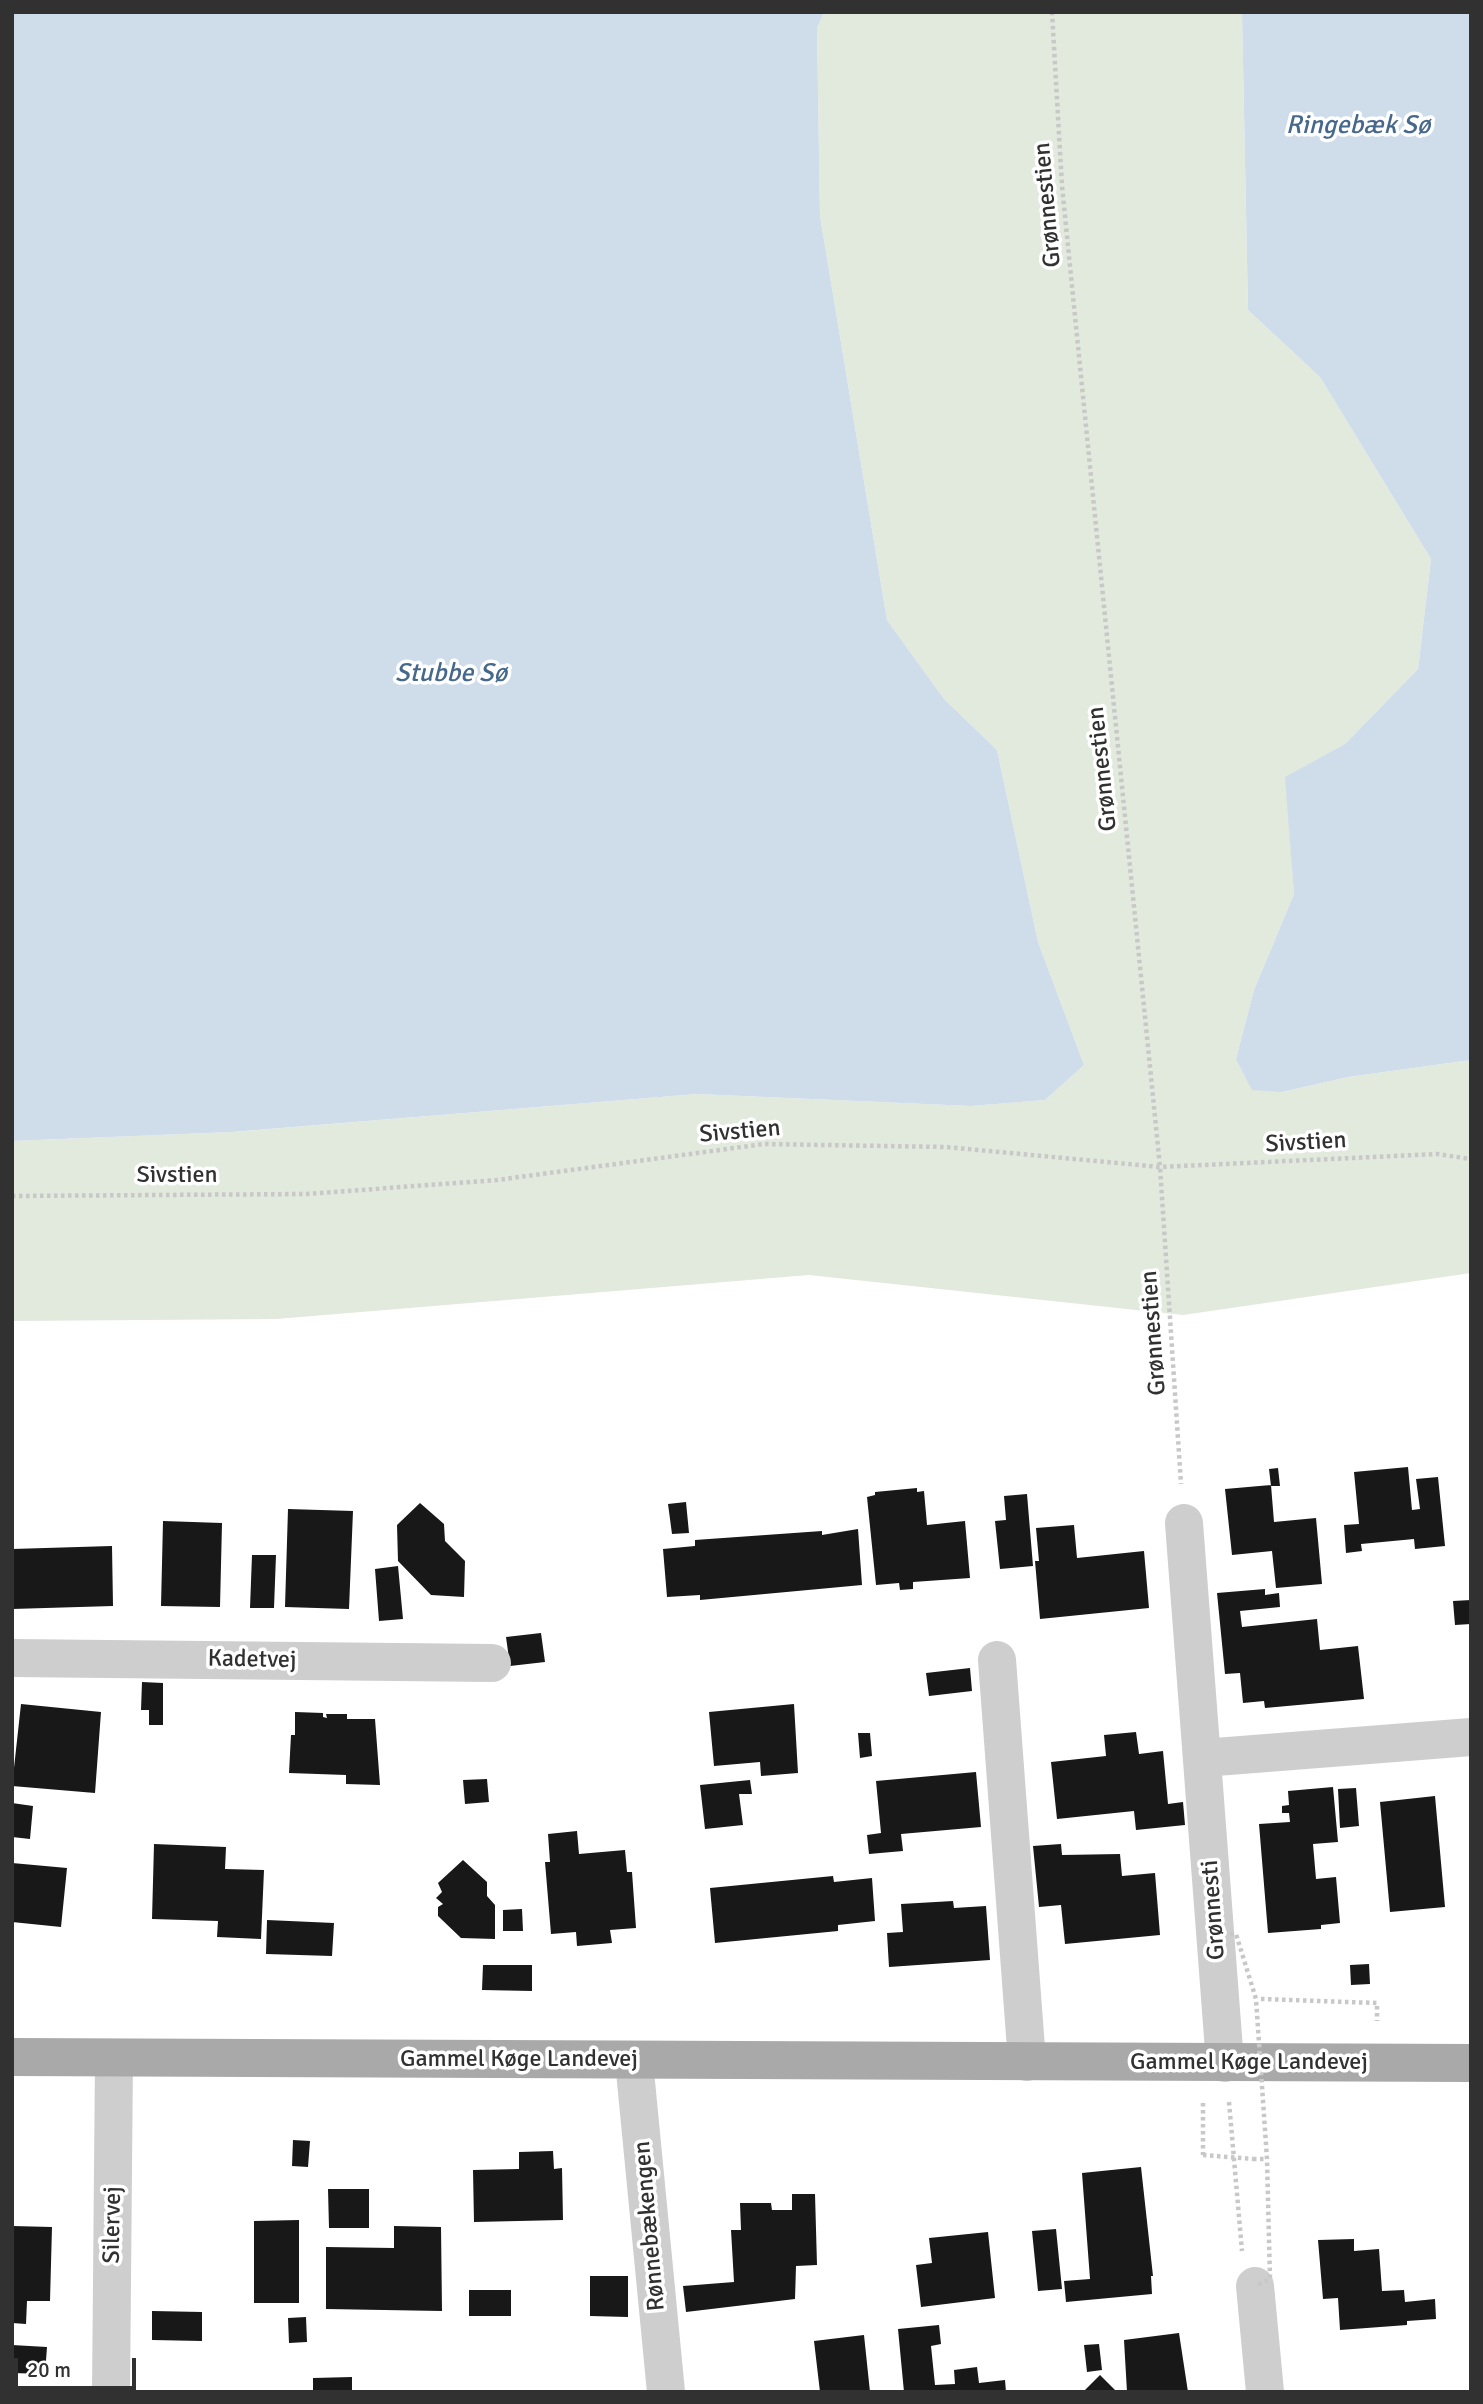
<!DOCTYPE html>
<meta charset="utf-8">
<style>
body{margin:0}
#map{position:relative;width:1483px;height:2404px;overflow:hidden;background:#fff;font-family:Signika,sans-serif}
canvas{display:block}
.frame{position:absolute;inset:0;border:14px solid #313131;pointer-events:none}
.scale{position:absolute;left:14px;top:2358px;width:122px;height:32px;box-sizing:border-box;border:4px solid #313131;border-top:0;padding-left:9px;font-size:21px;line-height:24px;white-space:nowrap;color:#313131;-webkit-text-stroke:5px #fff;paint-order:stroke}
</style>
<div id="map">
<canvas width="1483" height="2404"></canvas>
<div class="frame"></div>
<div class="scale">20 m</div>
</div>
<script>
const c = document.querySelector('canvas').getContext('2d');
c.lineJoin = 'round';
function paint(path, color) {
  c.fillStyle = color;
  c.fill(path, 'evenodd');
}
function shape(rows) {
  const path = new Path2D();
  for (const r of rows) {
    path.moveTo(r[0], r[1]);
    for (let i = 2; i < r.length; i += 2) path.lineTo(r[i], r[i + 1]);
  }
  return path;
}
function stroke(path, color, width, dash) {
  c.strokeStyle = color;
  c.lineWidth = width;
  c.lineCap = dash ? 'butt' : 'round';
  c.setLineDash(dash || []);
  c.stroke(path);
}
function label(font, color, halo, rows, align = 'center') {
  c.font = font + ' Signika,sans-serif';
  c.lineWidth = 7;
  c.setLineDash([]);
  c.textBaseline = 'middle';
  c.strokeStyle = halo;
  c.fillStyle = color;
  for (const [text, x, y, turn = 0] of rows) {
    c.save();
    c.translate(x, y);
    c.rotate((+turn || 0) * Math.PI / 180);
    c.textAlign = isNaN(turn) ? turn : align;
    if (halo) c.strokeText(text, 0, 0);
    c.fillText(text, 0, 0);
    c.restore();
  }
}
paint(shape([
 [824,12,1242,12,1248,310,1320,377,1431,559,1418,669,1345,744,1286,777,1294,894,1254,990,1236,1059,1282,1092,1348,1077,1471,1060,1471,1273,1183,1315,809,1275,276,1319,12,1321,12,1141,233,1132,697,1094,971,1106,1045,1100,1084,1065,1038,942,997,750,944,699,887,620,820,216,817,28]
]), '#e2e9dd');
paint(shape([
 [12,12,824,12,817,28,820,216,887,620,944,699,997,750,1038,942,1084,1065,1045,1100,971,1106,697,1094,232,1132,12,1141],
 [1242,12,1471,12,1471,1060,1348,1077,1282,1092,1252,1090,1236,1059,1254,990,1294,894,1285,777,1345,744,1418,669,1431,559,1320,377,1248,310]
]), '#cfdcea');
paint(shape([
 [1408,1467,1412,1510,1420,1509,1416,1479,1438,1477,1445,1546,1415,1549,1414,1539,1361,1544,1362,1551,1346,1553,1344,1525,1359,1524,1354,1472],
 [1278,1468,1280,1486,1271,1486,1269,1469],
 [1271,1485,1274,1522,1316,1518,1322,1584,1276,1588,1272,1551,1232,1555,1225,1489],
 [917,1488,917,1492,924,1491,927,1525,965,1521,970,1578,913,1582,913,1589,900,1590,899,1583,876,1585,867,1497,875,1495,875,1492],
 [1027,1494,1033,1566,1000,1569,995,1521,1006,1520,1004,1496],
 [686,1502,689,1533,672,1534,668,1504],
 [420,1503,444,1524,445,1541,465,1561,464,1597,431,1595,398,1561,397,1525],
 [288,1509,353,1511,349,1609,285,1607],
 [163,1521,222,1523,220,1607,161,1606],
 [1074,1525,1077,1558,1144,1551,1149,1608,1040,1619,1035,1561,1039,1561,1036,1528],
 [858,1529,862,1585,700,1600,700,1595,667,1597,663,1549,695,1546,695,1540,822,1531,822,1535],
 [112,1546,113,1606,12,1609,12,1549],
 [252,1555,276,1555,274,1608,250,1608],
 [398,1566,403,1619,379,1621,375,1569],
 [1265,1589,1265,1595,1279,1593,1280,1607,1240,1611,1242,1627,1317,1619,1320,1650,1358,1646,1364,1699,1265,1708,1264,1701,1243,1703,1240,1673,1225,1674,1217,1593],
 [1471,1600,1471,1624,1455,1625,1453,1601],
 [541,1633,545,1662,510,1666,506,1637],
 [970,1668,972,1691,929,1696,926,1673],
 [142,1682,163,1683,163,1725,149,1725,149,1710,141,1710],
 [21,1704,101,1712,95,1793,12,1786],
 [794,1704,798,1773,761,1776,760,1762,714,1766,709,1712],
 [295,1712,323,1713,323,1717,327,1718,326,1714,347,1714,347,1719,375,1719,380,1785,346,1784,346,1775,289,1773,291,1735,295,1735],
 [1136,1732,1139,1754,1163,1751,1168,1804,1183,1802,1185,1825,1136,1830,1134,1811,1057,1819,1051,1762,1106,1756,1104,1735],
 [858,1733,870,1733,872,1756,860,1758],
 [976,1772,981,1827,901,1834,903,1851,869,1854,867,1835,881,1833,876,1781],
 [487,1779,489,1802,465,1804,463,1780],
 [750,1780,752,1794,739,1794,743,1825,705,1829,700,1785],
 [1333,1787,1338,1842,1313,1844,1316,1879,1336,1877,1340,1923,1321,1925,1321,1929,1268,1933,1259,1824,1290,1822,1289,1813,1282,1813,1282,1806,1289,1805,1288,1791],
 [1356,1788,1359,1826,1340,1828,1338,1789],
 [1435,1796,1445,1907,1390,1912,1380,1802],
 [12,1803,33,1806,30,1839,12,1837],
 [577,1831,579,1854,625,1850,627,1872,632,1872,636,1928,610,1930,612,1943,577,1946,576,1932,551,1934,545,1862,550,1862,548,1834],
 [154,1844,226,1847,225,1869,264,1870,261,1939,217,1937,218,1921,152,1919],
 [1061,1844,1062,1855,1120,1854,1122,1876,1155,1873,1160,1935,1065,1944,1061,1905,1039,1907,1033,1846],
 [463,1860,487,1882,487,1896,495,1905,495,1939,461,1938,438,1916,438,1907,443,1904,436,1898,442,1892,438,1883],
 [12,1863,67,1868,61,1927,12,1922],
 [833,1876,834,1882,872,1878,875,1921,838,1925,838,1931,715,1943,710,1888],
 [953,1901,954,1908,986,1906,990,1960,889,1967,887,1933,903,1932,901,1904],
 [522,1909,523,1931,503,1931,503,1910],
 [267,1920,334,1923,332,1956,266,1954],
 [1369,1964,1370,1984,1351,1985,1350,1965],
 [483,1965,532,1965,532,1991,482,1990],
 [293,2140,310,2141,308,2167,292,2166],
 [553,2151,554,2169,562,2168,563,2220,474,2222,473,2170,519,2169,519,2152],
 [1141,2167,1153,2276,1151,2276,1152,2294,1066,2302,1064,2281,1090,2279,1082,2173],
 [328,2189,369,2189,369,2228,329,2228],
 [792,2194,815,2194,817,2265,796,2266,795,2299,686,2312,683,2286,734,2282,731,2230,741,2230,740,2203,771,2203,772,2210,792,2210],
 [299,2220,299,2303,254,2303,254,2221],
 [12,2226,52,2227,50,2301,27,2301,26,2324,12,2323],
 [394,2226,441,2227,442,2311,326,2309,326,2247,394,2248],
 [1056,2229,1062,2289,1038,2291,1032,2231],
 [988,2232,995,2298,921,2307,916,2265,932,2263,929,2238],
 [1354,2239,1354,2251,1379,2249,1382,2291,1404,2290,1405,2302,1435,2299,1436,2319,1407,2321,1407,2325,1340,2330,1338,2298,1323,2299,1318,2240],
 [590,2276,628,2276,628,2317,590,2316],
 [469,2290,511,2290,511,2316,469,2316],
 [152,2311,202,2312,202,2341,152,2340],
 [306,2317,307,2342,289,2343,288,2318],
 [939,2325,941,2344,931,2346,935,2385,955,2384,954,2370,977,2367,979,2383,1005,2380,1006,2392,904,2392,898,2329],
 [1179,2333,1188,2392,1127,2392,1124,2340],
 [864,2335,870,2392,820,2392,814,2341],
 [1099,2344,1102,2370,1087,2372,1084,2345],
 [12,2345,47,2347,45,2374,12,2373],
 [1100,2375,1117,2392,1083,2392],
 [352,2377,352,2392,313,2392,313,2378]
]), '#181818');
stroke(shape([
 [1052,12,1062,186,1160,1167,1181,1484],
 [12,1196,306,1194,497,1180,764,1144,946,1147,1160,1167,1437,1154,1471,1159],
 [1261,1999,1377,2003,1377,2021],
 [1229,2102,1242,2251],
 [1203,2103,1203,2155],
 [1253,2159,1267,2159]
]), '#c8c8c8', 4.5, [3.5, 3.5]);
stroke(shape([
 [1184,1523,1225,2063],
 [12,1658,492,1663],
 [997,1660,1027,2062],
 [1203,1758,1471,1737],
 [634,2061,666,2392],
 [1255,2286,1265,2392],
 [111,2392,114,2058]
]), '#cecece', 38);
stroke(shape([
 [12,2057,1471,2063]
]), '#a9a9a9', 38);
stroke(shape([
 [1216,1934,1236,1934,1256,1999,1267,2159,1270,2279,1255,2286],
 [1203,2155,1253,2159]
]), '#c8c8c8', 4.5, [3.5, 3.5]);
label('24px', '#313131', '#fff', [
 ["Grønnestien",1048,205,-95],
 ["Grønnestien",1103,769,-96],
 ["Sivstien",740,1132,-5],
 ["Sivstien",1306,1143,-3],
 ["Sivstien",177,1176],
 ["Grønnestien",1154,1333,-94],
 ["Kadetvej",252,1660,1],
 ["Grønnesti",1214,1910,-94],
 ["Gammel Køge Landevej",519,2060],
 ["Gammel Køge Landevej",1249,2063],
 ["Silervej",113,2225,-89],
 ["Rønnebækengen",650,2226,-95]
]);
label('italic 26px', '#45688c', '#fff', [
 ["Ringebæk Sø",1358,126],
 ["Stubbe Sø",451,674]
]);
</script>
